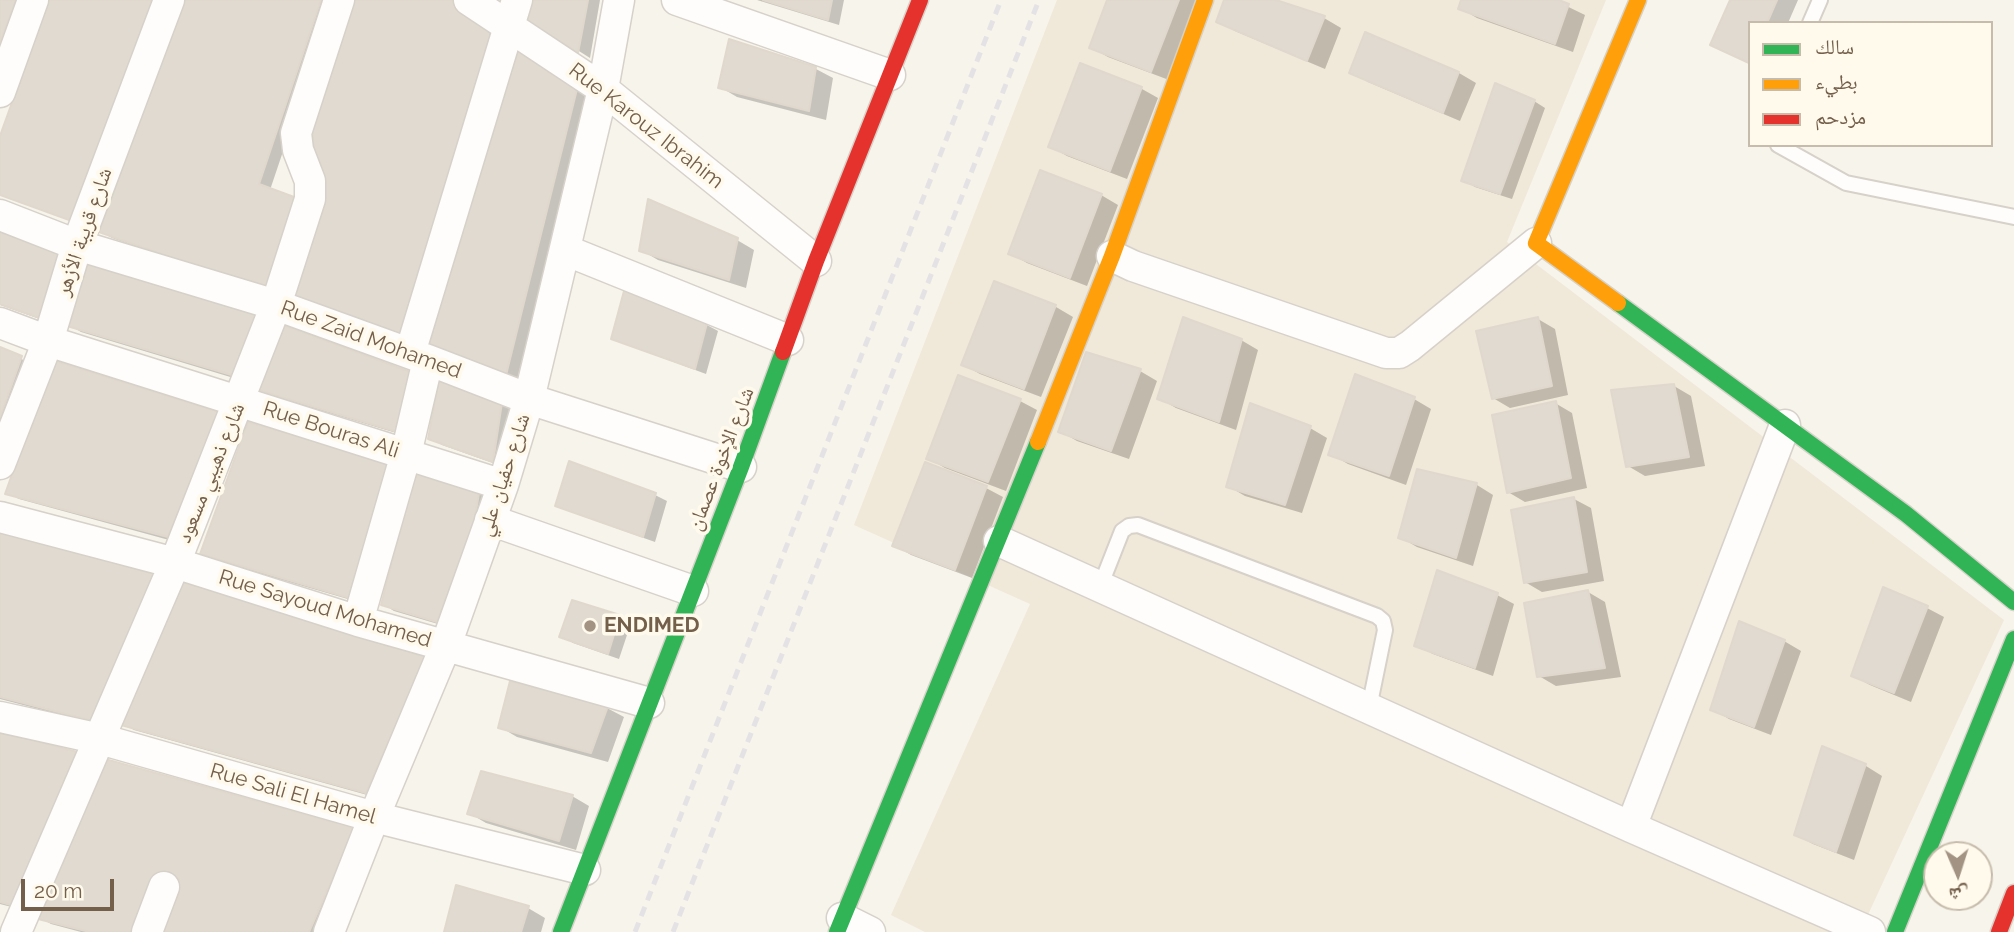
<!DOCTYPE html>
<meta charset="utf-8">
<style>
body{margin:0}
#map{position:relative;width:2014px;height:932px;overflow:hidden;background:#f7f4eb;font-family:Raleway,"Noto Naskh Arabic",sans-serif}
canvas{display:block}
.legend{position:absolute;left:1748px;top:21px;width:245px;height:126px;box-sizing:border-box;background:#fffaec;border:2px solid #c7bcac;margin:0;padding:9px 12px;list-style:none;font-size:21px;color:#745f4b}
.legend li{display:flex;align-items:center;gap:14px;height:35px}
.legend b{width:35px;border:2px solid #c7bcac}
.north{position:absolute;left:1923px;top:841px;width:70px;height:70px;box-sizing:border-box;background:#fffaec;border:2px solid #c7bcac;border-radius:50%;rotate:177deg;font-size:19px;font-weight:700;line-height:28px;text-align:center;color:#745f4b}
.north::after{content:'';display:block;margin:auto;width:24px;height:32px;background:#a29383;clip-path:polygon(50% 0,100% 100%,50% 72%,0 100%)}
.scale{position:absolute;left:21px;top:879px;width:93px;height:32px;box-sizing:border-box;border:4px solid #745f4b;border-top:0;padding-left:9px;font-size:21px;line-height:24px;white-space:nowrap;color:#745f4b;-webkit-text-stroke:5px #fffaec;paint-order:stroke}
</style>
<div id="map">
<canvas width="2014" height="932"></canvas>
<ul class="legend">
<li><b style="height:9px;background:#30b455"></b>سالك</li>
<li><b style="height:9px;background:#ff9f0a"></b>بطيء</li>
<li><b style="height:9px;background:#e5322d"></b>مزدحم</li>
</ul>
<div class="north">ش</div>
<div class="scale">20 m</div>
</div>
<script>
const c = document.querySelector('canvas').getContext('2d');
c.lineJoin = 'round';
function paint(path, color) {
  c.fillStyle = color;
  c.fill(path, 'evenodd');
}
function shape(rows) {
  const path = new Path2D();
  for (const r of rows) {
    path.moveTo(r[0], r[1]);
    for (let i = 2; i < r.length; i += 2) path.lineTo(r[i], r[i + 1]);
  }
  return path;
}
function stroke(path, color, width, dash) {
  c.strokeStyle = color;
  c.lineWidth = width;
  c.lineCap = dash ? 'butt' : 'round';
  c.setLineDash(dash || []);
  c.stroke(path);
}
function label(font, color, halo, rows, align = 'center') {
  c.font = font + ' Raleway,"Noto Naskh Arabic",sans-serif';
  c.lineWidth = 7;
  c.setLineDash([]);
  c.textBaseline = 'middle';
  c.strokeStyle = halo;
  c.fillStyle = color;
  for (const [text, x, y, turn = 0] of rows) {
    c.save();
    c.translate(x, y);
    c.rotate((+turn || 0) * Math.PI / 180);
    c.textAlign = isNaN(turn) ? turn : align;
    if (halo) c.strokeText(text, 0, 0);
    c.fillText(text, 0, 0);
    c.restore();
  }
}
paint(shape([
 [1057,0,1606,0,1507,242,2004,620,1860,932,925,932,891,915,1030,604,854,525]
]), '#f0e8d8');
paint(shape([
 [0,0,29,0,0,80],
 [51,0,84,226,0,195,0,141],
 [186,0,334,0,270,190,304,205,278,296,112,238,101,232],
 [530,0,600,0,590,58,525,17],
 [757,0,844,0,839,25],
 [1109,0,1200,0,1169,80,1108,57,1091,47],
 [1226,0,1271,0,1324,18,1341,28,1325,69,1235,31,1218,21],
 [1463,0,1554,0,1585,15,1573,52,1477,18,1460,8],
 [1732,0,1798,0,1788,23,1750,23,1750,63,1712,44],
 [1366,35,1459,73,1476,83,1460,121,1368,82,1352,72],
 [524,47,589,93,517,380,441,354],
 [1081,65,1142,89,1158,98,1127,179,1067,156,1050,146],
 [816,69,833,78,826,120,737,97,720,87],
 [1534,101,1545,108,1512,199,1475,187,1464,180],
 [1101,195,1118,205,1087,286,1027,263,1010,253],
 [0,229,51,323,0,305],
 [737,240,754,250,746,288,658,260,641,250],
 [90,261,247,382,81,332,69,325],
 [995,284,1056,307,1073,317,1041,397,980,374,964,365],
 [625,293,707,325,718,331,706,374,625,344,613,338],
 [1538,319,1555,329,1568,395,1510,408,1493,398],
 [282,326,413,438,272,396,261,389],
 [1241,340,1258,350,1236,430,1176,408,1159,398],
 [0,349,32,364,0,457],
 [1140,371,1157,381,1129,459,1077,441,1060,431],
 [1356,376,1414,399,1431,409,1406,485,1348,464,1331,454],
 [1674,386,1691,396,1705,466,1645,476,1628,466],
 [1020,401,1037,410,1006,491,945,468,928,458],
 [1555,403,1572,413,1587,488,1525,502,1508,492],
 [501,404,513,411,504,467,442,445,430,438],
 [219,414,180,543,19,499,7,493],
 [249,424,365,604,213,560,202,553],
 [1310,428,1327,438,1302,513,1245,496,1228,486],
 [418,468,491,495,448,627,394,611,383,604],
 [1418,471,1477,485,1493,495,1473,566,1417,547,1400,537],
 [986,488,1003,497,972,578,911,555,894,545],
 [655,495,667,501,655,542,568,511,557,505],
 [1574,499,1591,508,1604,581,1542,592,1525,582],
 [0,531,153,575,164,582,104,726,0,699],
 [1588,592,1605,602,1621,677,1556,686,1539,676],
 [1497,595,1514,604,1493,676,1433,654,1416,645],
 [573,602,620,617,631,623,619,659,573,643,562,636],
 [1927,608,1944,617,1911,702,1870,685,1853,676],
 [1784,641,1801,651,1771,735,1729,719,1712,709],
 [426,659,378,798,134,730,123,724],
 [607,708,624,717,608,762,517,737,500,727],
 [0,732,76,753,87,760,23,910,0,904],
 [1823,748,1866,766,1882,776,1854,860,1813,844,1796,835],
 [106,761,354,830,323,932,159,932,180,881,174,879,149,932,81,932,51,924,40,918],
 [572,796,589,806,576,850,486,823,469,813],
 [528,908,545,918,541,932,446,932]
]), '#0003');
const building = shape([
 [0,0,16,0,0,43,0,0],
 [49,0,155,0,72,221,0,195,0,136,49,0],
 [184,0,321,0,259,184,294,197,284,248,266,291,99,232,184,0],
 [349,0,453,0,493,26,401,337,290,301,320,202,311,121,349,0],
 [528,0,588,0,578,53,523,18,528,0],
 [763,0,832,0,828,20,763,0],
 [1107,0,1179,0,1151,72,1089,48,1107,0],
 [1224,0,1276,0,1325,16,1307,61,1216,22,1224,0],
 [1461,0,1559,0,1569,4,1555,44,1458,9,1461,0],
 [1730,0,1777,0,1767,23,1750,23,1749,63,1710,45,1730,0],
 [1365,32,1459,72,1443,113,1349,73,1365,32],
 [512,38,578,85,506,375,428,349,512,38],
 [729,39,816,67,809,111,718,88,729,39],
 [1080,63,1142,87,1110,171,1048,147,1080,63],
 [1495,83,1535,100,1500,194,1461,181,1495,83],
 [1040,170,1102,194,1070,278,1008,254,1040,170],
 [648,199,738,238,729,280,639,251,648,199],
 [0,228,60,250,40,318,0,304,0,228],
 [89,259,257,313,235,376,67,326,89,259],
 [994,281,1056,305,1024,389,961,365,994,281],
 [624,291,707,323,695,369,611,339,624,291],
 [1183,317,1242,339,1219,422,1157,399,1183,317],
 [1538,317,1552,386,1492,399,1476,331,1538,317],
 [281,324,413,373,401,433,258,390,281,324],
 [0,347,22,356,0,418,0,347],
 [1086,352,1141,369,1111,451,1058,432,1086,352],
 [53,360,219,412,168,537,5,494,53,360],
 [1355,374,1415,397,1389,476,1328,455,1355,374],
 [958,375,1021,399,988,482,926,459,958,375],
 [439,379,502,402,493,462,428,439,439,379],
 [1674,384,1689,457,1626,467,1611,390,1674,384],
 [1556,401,1571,478,1507,493,1492,415,1556,401],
 [1250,403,1311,426,1285,505,1226,487,1250,403],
 [248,422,393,463,353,599,200,554,248,422],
 [569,461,656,493,643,537,555,506,569,461],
 [925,462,987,486,955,570,892,546,925,462],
 [416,466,480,487,473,529,437,622,381,605,416,466],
 [1417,469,1477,483,1456,558,1398,538,1417,469],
 [1574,497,1587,572,1524,583,1511,510,1574,497],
 [0,529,154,574,93,721,0,697,0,529],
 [1437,570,1498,593,1475,668,1414,646,1437,570],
 [181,581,426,657,366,793,121,725,181,581],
 [1883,587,1928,606,1894,693,1851,676,1883,587],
 [1588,590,1605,668,1537,677,1524,603,1588,590],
 [572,600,620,615,608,654,559,637,572,600],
 [1739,621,1785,640,1754,727,1710,710,1739,621],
 [510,681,608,706,591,753,498,728,510,681],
 [0,731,77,752,11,905,0,902,0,731],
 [1822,746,1866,764,1836,852,1794,835,1822,746],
 [105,759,355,828,309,932,157,932,179,879,163,874,134,932,90,932,38,919,105,759],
 [481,771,573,795,559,841,467,814,481,771],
 [456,885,529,906,521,932,444,932,456,885]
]);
paint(building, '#e1dad0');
stroke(building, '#e0d8cd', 2);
const lane = shape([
 [1810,23,1820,0],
 [1778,145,1846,183,2014,217],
 [1100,587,1122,531,1129,526,1138,525,1377,616,1383,621,1385,630,1369,708]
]);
const street = shape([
 [469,0,603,89,816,261],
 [677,0,890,75],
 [0,92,33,0],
 [0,215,77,245,276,305,428,360,529,399,741,467],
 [565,250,788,340],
 [1112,256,1133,266,1386,353,1399,353,1410,346,1536,243],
 [0,323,48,341,503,485],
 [410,353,517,0],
 [0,464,48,341,77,245,169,0],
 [0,517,175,563,358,621,649,703],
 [490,520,693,591],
 [999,541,1631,827,1870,932],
 [358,621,406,454,428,360],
 [0,717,100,739,374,817,585,870],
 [1631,827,1785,425],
 [842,918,870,932],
 [16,932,175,563,276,305,310,199,310,181,298,150,296,133,339,0],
 [147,932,164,887],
 [329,932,374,817,446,645,503,485,529,399,603,89,619,0]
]);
const fast = shape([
 [1618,303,1906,514,2014,602],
 [561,932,741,467,783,352],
 [837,932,1038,442],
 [1895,932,2014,639]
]);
const slow = shape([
 [1618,303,1536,243,1638,0],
 [1038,442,1112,256,1205,0]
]);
const jam = shape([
 [783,352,816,261,920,0],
 [1999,932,2014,893]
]);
stroke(lane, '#d6d1c9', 18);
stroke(street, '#d6d1c9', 33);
stroke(fast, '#d6d1c9', 19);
stroke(slow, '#d6d1c9', 19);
stroke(jam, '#d6d1c9', 19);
stroke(lane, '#fefdfc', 14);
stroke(street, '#fefdfc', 30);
stroke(fast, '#30b455', 16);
stroke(slow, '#ff9f0a', 16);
stroke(jam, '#e5322d', 16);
stroke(shape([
 [635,932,1001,0],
 [673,932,1039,0]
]), '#e5e2e5', 5, [10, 7]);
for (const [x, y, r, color] of [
 [590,626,7,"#a29383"]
]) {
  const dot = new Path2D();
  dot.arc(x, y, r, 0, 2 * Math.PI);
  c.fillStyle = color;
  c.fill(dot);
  stroke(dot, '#fffaec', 2.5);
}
label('21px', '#745f4b', '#fffaec', [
 ["Rue Karouz Ibrahim",646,126,38],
 ["شارع قريبة الأزهر",84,232,-71],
 ["Rue Zaid Mohamed",371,340,20],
 ["Rue Bouras Ali",331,430,18],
 ["شارع الإخوة عصمان",721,459,-69],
 ["شارع ذهيبي مسعود",211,473,-68],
 ["شارع حفيان علي",504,475,-72],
 ["Rue Sayoud Mohamed",325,609,17],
 ["Rue Sali El Hamel",293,794,16]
]);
label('bold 21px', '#745f4b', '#fffaec', [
 ["ENDIMED",604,626]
], 'left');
</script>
